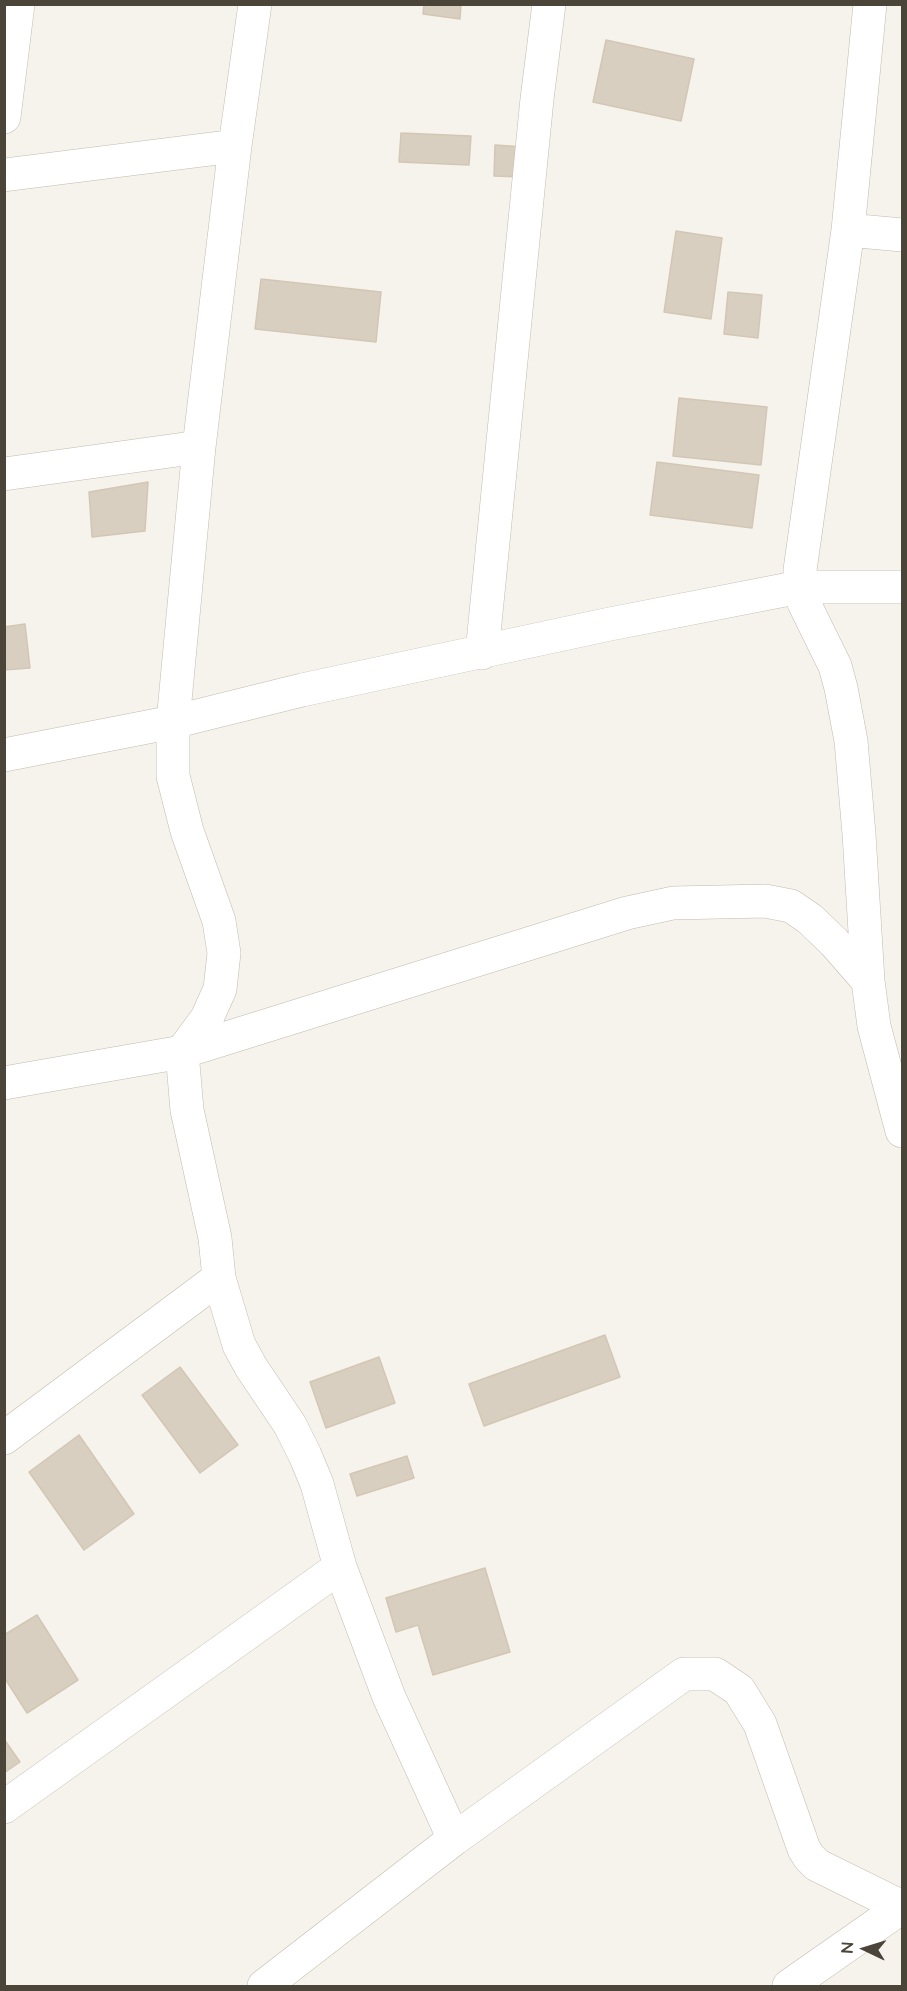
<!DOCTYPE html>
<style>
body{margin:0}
#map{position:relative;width:907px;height:1991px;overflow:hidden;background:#f6f3ec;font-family:Lato,sans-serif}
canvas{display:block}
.frame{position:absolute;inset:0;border:6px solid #4b4439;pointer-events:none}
.north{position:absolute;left:835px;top:1919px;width:60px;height:60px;-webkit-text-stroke:4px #fff;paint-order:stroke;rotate:274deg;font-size:16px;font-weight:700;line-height:24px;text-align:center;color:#4b4439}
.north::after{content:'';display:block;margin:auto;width:21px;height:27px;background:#4b4439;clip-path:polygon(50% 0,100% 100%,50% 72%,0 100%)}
</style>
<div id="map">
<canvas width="907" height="1991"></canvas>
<div class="frame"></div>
<div class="north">N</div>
</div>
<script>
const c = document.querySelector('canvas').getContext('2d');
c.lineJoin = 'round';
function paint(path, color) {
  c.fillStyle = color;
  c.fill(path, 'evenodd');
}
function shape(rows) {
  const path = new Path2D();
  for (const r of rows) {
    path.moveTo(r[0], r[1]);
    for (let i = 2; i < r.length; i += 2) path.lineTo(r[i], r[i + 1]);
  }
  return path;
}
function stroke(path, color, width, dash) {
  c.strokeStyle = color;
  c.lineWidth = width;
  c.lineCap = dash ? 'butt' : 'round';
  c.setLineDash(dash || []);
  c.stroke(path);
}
const building = shape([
 [424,4,461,4,460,19,423,14,424,4],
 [606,40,694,59,681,121,593,102,606,40],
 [401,133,471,136,469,165,399,162,401,133],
 [495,145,524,147,522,177,494,176,495,145],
 [676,231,722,238,711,319,664,312,676,231],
 [261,279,381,292,376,342,255,329,261,279],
 [728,292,762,295,758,338,724,334,728,292],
 [679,398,767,407,761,465,673,456,679,398],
 [657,462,759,475,752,528,650,515,657,462],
 [148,482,145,531,92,537,89,492,148,482],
 [25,624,30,668,4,670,4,627,25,624],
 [605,1335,620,1377,484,1426,469,1384,605,1335],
 [379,1357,395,1403,326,1428,310,1382,379,1357],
 [180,1367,238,1445,200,1473,142,1395,180,1367],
 [79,1435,134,1514,84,1550,29,1472,79,1435],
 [407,1456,414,1478,357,1496,350,1474,407,1456],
 [485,1568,510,1652,433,1675,418,1625,396,1632,386,1598,485,1568],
 [37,1615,78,1680,27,1713,4,1677,4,1635,37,1615],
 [4,1739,20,1762,4,1773,4,1739]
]);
paint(building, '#d8cfc1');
stroke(building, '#d3c7b4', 1.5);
const street = shape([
 [255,4,235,146,199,447,173,722,173,776,187,831,219,921,224,953,220,989,207,1018,182,1052,187,1110,215,1238,219,1278,239,1345,251,1367,290,1425,305,1455,317,1484,340,1567,389,1697,454,1839],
 [870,4,848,230,800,570,800,587,804,603,835,666,841,688,851,741,859,834,868,981,874,1026,902,1131],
 [4,117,18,4],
 [4,175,235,146],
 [848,230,902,235],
 [4,474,199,447],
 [482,653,537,99,549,4],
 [4,755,173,722,302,690,610,624,800,587,902,587],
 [4,1083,182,1052,627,913,673,903,765,901,791,906,810,919,834,942,868,981],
 [4,1438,219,1278],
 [4,1807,340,1567],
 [264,1986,454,1839,684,1674,715,1674,739,1690,760,1724,804,1849,809,1857,817,1865,902,1907,789,1986]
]);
stroke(street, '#c2bbae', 34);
stroke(street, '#fff', 33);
</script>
